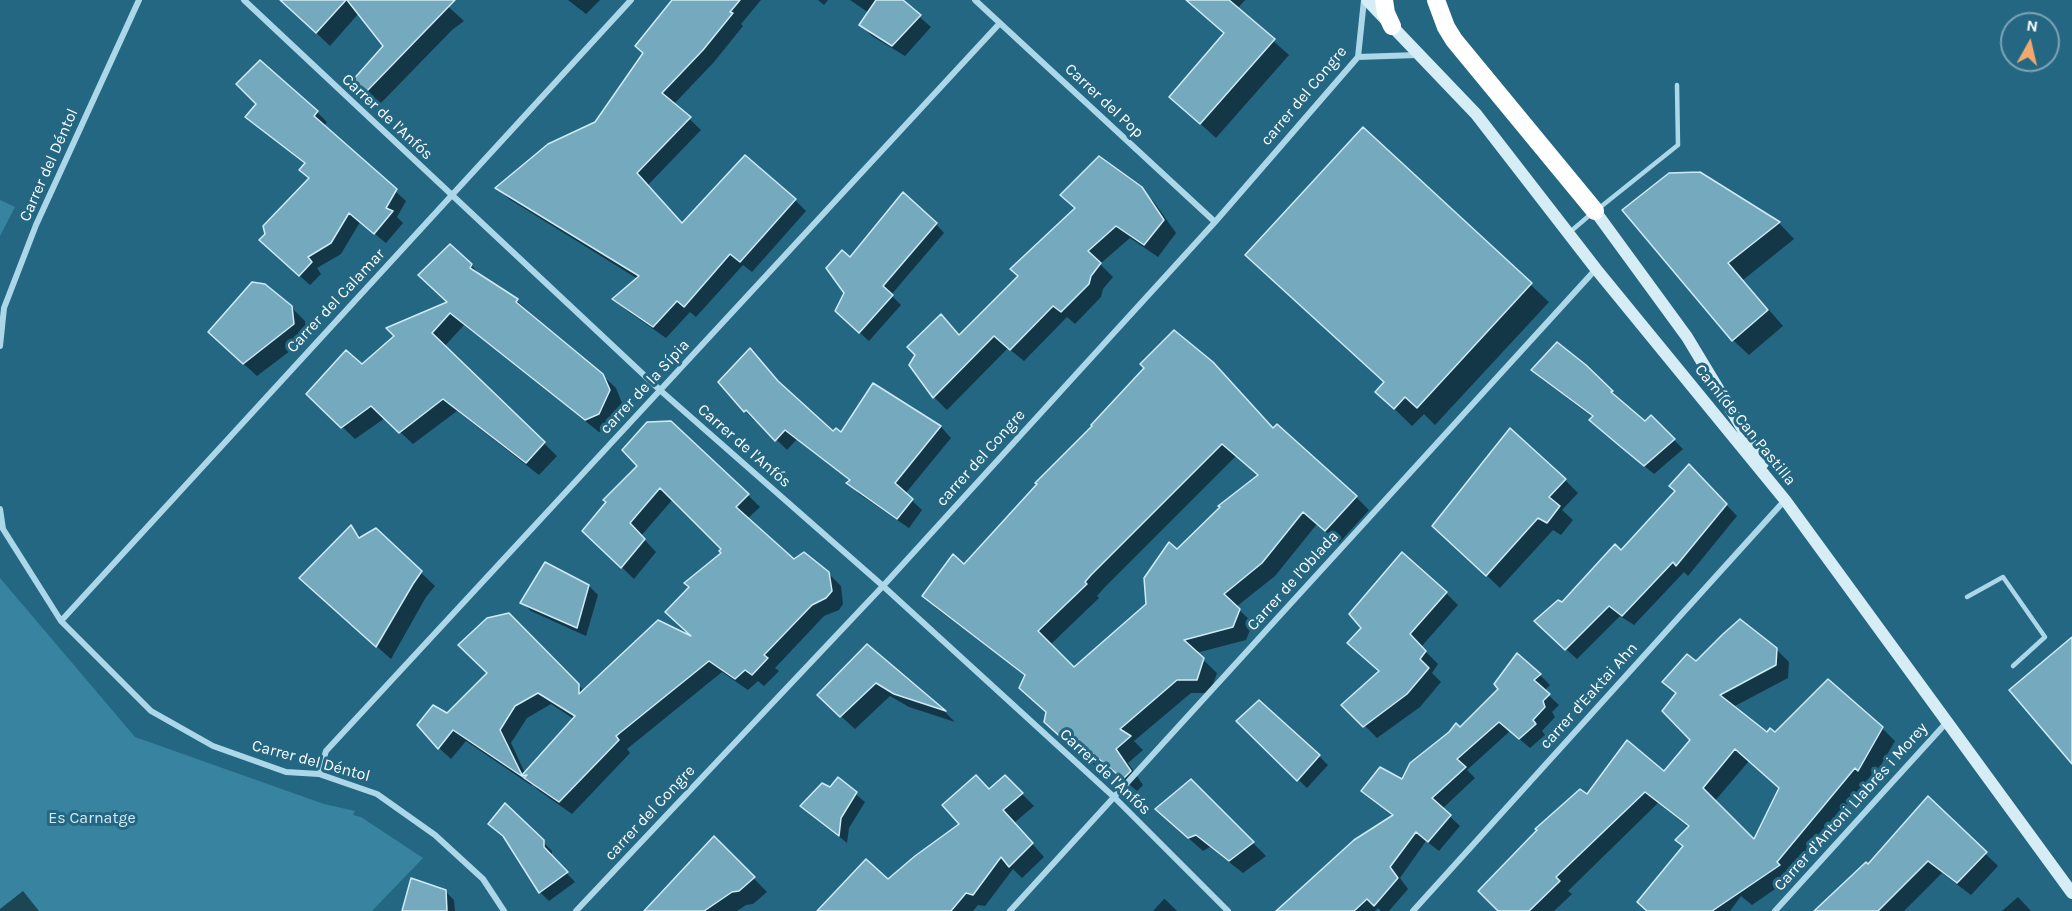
<!DOCTYPE html>
<meta charset="utf-8">
<style>
body{margin:0}
#map{position:relative;width:2072px;height:911px;overflow:hidden;background:#246783;font-family:Karla,sans-serif}
canvas{display:block}
.north{position:absolute;left:2000px;top:12px;width:60px;height:60px;box-sizing:border-box;background:#246783;border:2px solid #7ca4b5;border-radius:50%;rotate:8deg;font-size:16px;font-weight:700;line-height:24px;text-align:center;color:#fff}
.north::after{content:'';display:block;margin:auto;width:21px;height:27px;background:#f2a96f;clip-path:polygon(50% 0,100% 100%,50% 72%,0 100%)}
</style>
<div id="map">
<canvas width="2072" height="911"></canvas>
<div class="north">N</div>
</div>
<script>
const c = document.querySelector('canvas').getContext('2d');
c.lineJoin = 'round';
function paint(path, color) {
  c.fillStyle = color;
  c.fill(path, 'evenodd');
}
function shape(rows) {
  const path = new Path2D();
  for (const r of rows) {
    path.moveTo(r[0], r[1]);
    for (let i = 2; i < r.length; i += 2) path.lineTo(r[i], r[i + 1]);
  }
  return path;
}
function stroke(path, color, width, dash) {
  c.strokeStyle = color;
  c.lineWidth = width;
  c.lineCap = dash ? 'butt' : 'round';
  c.setLineDash(dash || []);
  c.stroke(path);
}
function label(font, color, halo, rows, align = 'center') {
  c.font = font + ' Karla,sans-serif';
  c.lineWidth = 6;
  c.setLineDash([]);
  c.textBaseline = 'middle';
  c.strokeStyle = halo;
  c.fillStyle = color;
  for (const [text, x, y, turn = 0] of rows) {
    c.save();
    c.translate(x, y);
    c.rotate((+turn || 0) * Math.PI / 180);
    c.textAlign = isNaN(turn) ? turn : align;
    if (halo) c.strokeText(text, 0, 0);
    c.fillText(text, 0, 0);
    c.restore();
  }
}
paint(shape([
 [0,200,15,207,0,236],
 [0,578,135,737,324,804,355,811,353,815,361,817,423,858,372,911,0,911]
]), '#3883a0');
paint(shape([
 [282,0,441,0,464,21,452,30,379,105,354,81,385,46,359,13,330,46],
 [568,0,600,0,586,14],
 [674,0,761,0,741,24,743,26,714,62,674,104,701,130,647,186,682,225,795,200,806,211,752,272,743,265,696,317,690,312,666,338,626,310,614,299,638,279,509,199,498,188,596,123,645,53],
 [818,0,828,0,824,5],
 [850,0,900,0,931,27,905,56,872,36,861,25,869,13],
 [1186,0,1245,0,1237,9,1289,55,1216,138,1171,97,1225,34],
 [317,112,327,122,324,126,406,201,397,217,403,223,386,243,360,222,341,254,317,268,321,274,310,285,271,250,310,179,301,170,306,164,258,127,247,117],
 [1363,129,1549,302,1435,425,1424,414,1412,426,1377,392,1385,383,1264,272],
 [1700,174,1779,223,1794,239,1743,280,1783,326,1749,355,1733,340],
 [1141,188,1154,202,1176,233,1158,257,1130,238,1100,264,1113,277,1103,289,1101,297,1075,324,1067,317,1024,361,1008,348,947,410,934,397,911,365,960,337],
 [936,224,944,233,891,295,901,305,869,341,846,320,846,293],
 [471,265,483,278,517,301,602,375,616,388,622,403,612,427,599,432,464,325,444,347,557,456,539,475,457,411,413,444,385,418,355,439,308,394,362,366,449,303],
 [291,307,305,321,307,338,257,376,223,345],
 [1585,366,1645,423,1651,417,1683,449,1654,474,1600,429,1594,418,1542,379,1533,370],
 [720,382,785,389,833,433,841,434,873,385,941,427,951,438,905,494,922,510,909,528,859,494,849,483,851,481,797,439,787,450,757,420,755,421,745,411],
 [1274,429,1356,497,1369,510,1339,543,1317,524,1275,576,1236,607,1253,623,1246,640,1196,653,1217,673,1210,693,1191,693,1134,741,1143,750,1128,763,1143,785,1137,791,1101,761,1096,766,1059,735,1026,676,937,609,924,596,964,566,1039,484],
 [1236,456,1259,476,1177,551,1148,604,1074,669,1050,645,1099,598,1097,596,1104,588],
 [639,466,748,495,760,507,747,519,794,560,828,573,841,586,843,604,839,610,824,616,775,668,779,671,764,686,758,681,748,690,722,672,627,749,630,753,572,814,538,790,531,783,532,786,466,741,451,759,439,748,447,715,489,673,509,615,584,691,696,641,723,549,673,499,641,536,656,552,634,579,584,531],
 [551,704,574,719,525,773,511,743,527,718],
 [1689,466,1737,516,1688,576,1684,572,1634,625,1620,616,1577,659,1547,632,1562,604,1621,552,1676,492],
 [1565,480,1578,493,1562,510,1573,520,1561,535,1553,530,1500,588,1448,539],
 [351,527,362,538,376,530,435,586,426,597,391,659,314,591],
 [589,586,598,595,586,636,531,611,522,602],
 [1446,593,1458,605,1421,647,1438,664,1432,673,1441,682,1420,707,1377,738,1344,705,1380,672,1349,643],
 [868,646,945,712,955,722,909,707,890,696,855,729,832,708],
 [1776,649,1789,662,1788,678,1733,707,1767,734,1882,728,1895,741,1871,782,1868,779,1788,876,1791,878,1752,905,1741,896,1730,911,1649,911,1684,847,1690,828,1658,803,1568,891,1572,894,1554,911,1500,911,1587,796,1664,773,1692,740,1677,694,1664,682,1696,663],
 [1749,761,1780,789,1755,842,1714,802],
 [1540,675,1550,685,1544,691,1559,705,1552,712,1555,717,1542,731,1545,735,1530,748,1510,731,1467,770,1475,778,1442,809,1460,826,1439,851,1426,841,1400,878,1408,889,1389,911,1381,911,1378,908,1375,911,1280,911,1296,892,1297,894,1394,817,1363,791,1403,781,1461,729],
 [1238,721,1319,756,1328,765,1307,788],
 [1005,777,1034,806,1014,823,1044,857,1022,878,1013,869,985,906,978,905,973,911,819,911,888,881,962,824,990,791],
 [838,779,865,802,849,828,847,843,802,806,830,789],
 [1191,781,1266,856,1243,873,1210,847,1203,851,1157,810],
 [1928,798,1998,866,1971,895,1942,873,1904,911,1820,911,1817,908,1868,866],
 [505,805,552,851,552,858,575,882,549,901,540,892,507,839,499,833],
 [714,838,767,892,753,904,746,905,737,911,645,911],
 [23,891,39,911,0,911,0,909],
 [445,891,454,900,455,911,404,911],
 [2018,897,2031,911,2002,911],
 [1164,899,1166,900,1177,911,1153,911]
]), '#0007');
const building = shape([
 [280,0,346,0,316,33,280,0],
 [347,0,455,0,365,93,352,81,383,46,347,0],
 [672,0,740,0,730,12,733,13,703,50,662,93,691,117,637,173,682,223,745,155,796,199,740,262,730,254,684,307,677,301,653,327,612,299,639,276,495,188,548,144,595,122,643,53,635,46,672,0],
 [876,0,903,0,921,15,892,46,859,25,876,0],
 [1186,0,1229,0,1275,39,1200,124,1169,97,1224,33,1186,0],
 [260,60,318,111,314,116,397,189,386,208,393,211,374,234,349,213,331,243,308,257,312,262,299,276,259,240,265,234,263,226,309,178,299,170,305,163,245,117,256,104,236,84,260,60],
 [1363,127,1532,283,1417,408,1405,397,1394,409,1375,392,1384,382,1245,255,1363,127],
 [1099,156,1142,187,1164,220,1144,245,1116,226,1088,251,1101,263,1091,276,1089,284,1061,312,1053,306,1010,350,994,336,933,398,909,365,915,355,907,347,941,314,959,335,1018,276,1010,269,1075,208,1060,195,1099,156],
 [1700,172,1780,222,1728,263,1768,310,1732,341,1622,210,1669,173,1700,172],
 [903,192,937,223,883,286,893,295,859,333,835,311,844,293,826,268,842,250,850,257,903,192],
 [450,244,472,264,470,268,518,299,516,302,603,374,610,390,599,414,585,420,450,313,432,333,545,442,526,463,443,399,399,433,371,406,341,428,306,394,346,350,362,364,394,336,386,328,447,302,418,275,450,244],
 [252,282,265,284,292,306,294,324,243,364,208,332,252,282],
 [1174,330,1213,362,1273,428,1277,424,1357,496,1325,531,1303,512,1262,563,1224,594,1240,609,1233,627,1184,640,1204,658,1197,680,1177,680,1120,729,1131,736,1116,749,1131,771,1123,779,1087,749,1082,753,1066,742,1044,722,1046,712,1019,688,1025,675,922,596,953,554,964,564,1037,484,1035,483,1092,426,1091,425,1144,368,1140,364,1174,330],
 [1222,444,1258,475,1218,506,1220,507,1177,549,1169,542,1144,578,1146,604,1074,667,1038,631,1087,584,1085,582,1091,575,1222,444],
 [1557,342,1586,365,1613,391,1611,392,1645,421,1651,415,1675,439,1644,466,1621,447,1589,420,1593,416,1531,370,1557,342],
 [750,348,778,381,833,431,836,428,841,432,873,383,941,426,895,483,913,499,897,519,846,483,850,480,785,430,775,441,746,410,744,412,718,382,750,348],
 [671,421,749,494,736,507,794,559,804,552,829,572,832,591,826,598,812,605,764,655,768,658,752,675,745,670,735,679,709,661,616,736,619,740,559,802,524,778,527,775,522,776,523,777,453,730,438,749,417,725,433,705,447,713,487,673,458,645,487,618,509,613,579,684,579,694,658,620,691,636,665,612,689,587,684,583,721,553,719,551,721,549,660,488,630,523,645,539,621,568,582,531,606,502,603,500,637,466,622,450,647,422,671,421],
 [538,693,575,716,522,775,500,730,515,706,538,693],
 [1510,428,1566,479,1549,497,1560,506,1547,523,1538,518,1486,576,1432,526,1510,428],
 [1689,464,1727,504,1676,566,1673,562,1622,616,1609,606,1565,650,1534,621,1558,600,1562,602,1615,544,1621,550,1675,491,1669,486,1689,464],
 [351,525,359,538,376,528,422,571,413,584,376,647,299,578,351,525],
 [1402,552,1447,592,1410,634,1426,651,1420,659,1429,668,1407,694,1363,727,1341,705,1379,671,1347,643,1361,628,1349,614,1402,552],
 [545,562,589,585,577,628,520,603,545,562],
 [1740,619,1777,648,1776,665,1720,695,1767,732,1770,728,1775,732,1828,679,1883,727,1858,771,1855,768,1777,862,1780,865,1712,911,1647,911,1637,902,1683,846,1675,840,1689,826,1645,792,1556,877,1560,881,1529,911,1498,911,1478,891,1537,830,1535,829,1580,789,1587,794,1627,740,1664,771,1690,740,1662,711,1676,693,1662,682,1687,654,1696,661,1723,634,1740,619],
 [1735,749,1779,788,1754,839,1703,788,1735,749],
 [2072,637,2072,764,2009,690,2072,637],
 [867,644,946,711,894,694,876,683,840,717,817,695,867,644],
 [1517,653,1541,674,1534,680,1550,694,1543,701,1545,707,1533,720,1536,724,1519,739,1499,722,1457,759,1466,767,1432,798,1451,815,1428,842,1416,832,1390,867,1398,878,1374,906,1367,899,1354,911,1276,911,1354,840,1393,815,1361,791,1380,767,1402,779,1410,763,1449,732,1456,723,1460,727,1498,689,1494,684,1517,653],
 [1259,700,1320,755,1297,781,1236,721,1259,700],
 [976,775,989,789,1005,775,1023,793,1003,810,1033,843,1009,867,1001,857,973,895,966,893,951,911,817,911,866,859,888,879,915,856,959,824,942,805,976,775],
 [838,777,857,792,841,818,839,836,800,806,822,783,830,787,838,777],
 [1191,779,1254,842,1229,861,1196,835,1188,838,1155,809,1191,779],
 [1928,796,1987,852,1957,883,1928,861,1878,911,1814,911,1866,862,1868,864,1928,796],
 [505,803,544,840,544,847,568,872,539,893,503,836,488,824,505,803],
 [714,836,755,877,739,891,732,892,704,911,644,911,714,836],
 [411,878,446,890,447,911,402,911,411,878]
]);
paint(building, '#75a9be');
stroke(building, '#cfebf6', 1.5);
stroke(shape([
 [1598,209,1678,145,1677,85],
 [1570,232,1591,214],
 [1967,597,2003,577,2045,637,2013,666]
]), '#acd7e8', 4.5);
stroke(shape([
 [244,0,661,391,883,586,1114,797,1228,911],
 [975,0,1215,222],
 [1358,57,1417,55],
 [0,346,4,308,36,225,139,0],
 [0,509,3,529,61,621,151,711,213,746,286,772,319,774,377,794,435,835,483,879,504,911],
 [61,621,631,0],
 [319,774,326,751,1000,23],
 [576,911,883,586,1215,222,1358,57,1364,0],
 [1010,911,1596,269],
 [1413,911,1785,500],
 [1775,911,1947,722]
]), '#acd7e8', 6);
stroke(shape([
 [1367,0,1476,114,1596,269,1785,500,2072,893],
 [1595,211,1687,337,1763,463]
]), '#d6edf6', 12);
stroke(shape([
 [1384,0,1386,13,1392,26],
 [1436,0,1446,27,1454,40,1595,211]
]), '#fff', 18);
label('16px', '#fff', '#246783', [
 ["carrer del Congre",1304,96,-50],
 ["Carrer del Pop",1104,101,43],
 ["Carrer de l'Anfós",387,117,43],
 ["Carrer del Déntol",49,165,-66],
 ["Carrer del Calamar",336,301,-47],
 ["carrer de la Sípia",645,387,-47],
 ["Camí de Can Pastilla",1745,425,51],
 ["Carrer de l'Anfós",744,446,41],
 ["carrer del Congre",981,458,-48],
 ["Carrer de l'Oblada",1293,581,-48],
 ["carrer d'Eaktai Ahn",1589,696,-48],
 ["Carrer del Déntol",311,761,15],
 ["Carrer de l'Anfós",1105,772,43],
 ["Carrer d'Antoni Llabrés i Morey",1851,807,-48],
 ["carrer del Congre",650,813,-47]
]);
label('16px', '#cfebf6', '#246783', [
 ["Es Carnatge",92,818]
]);
</script>
